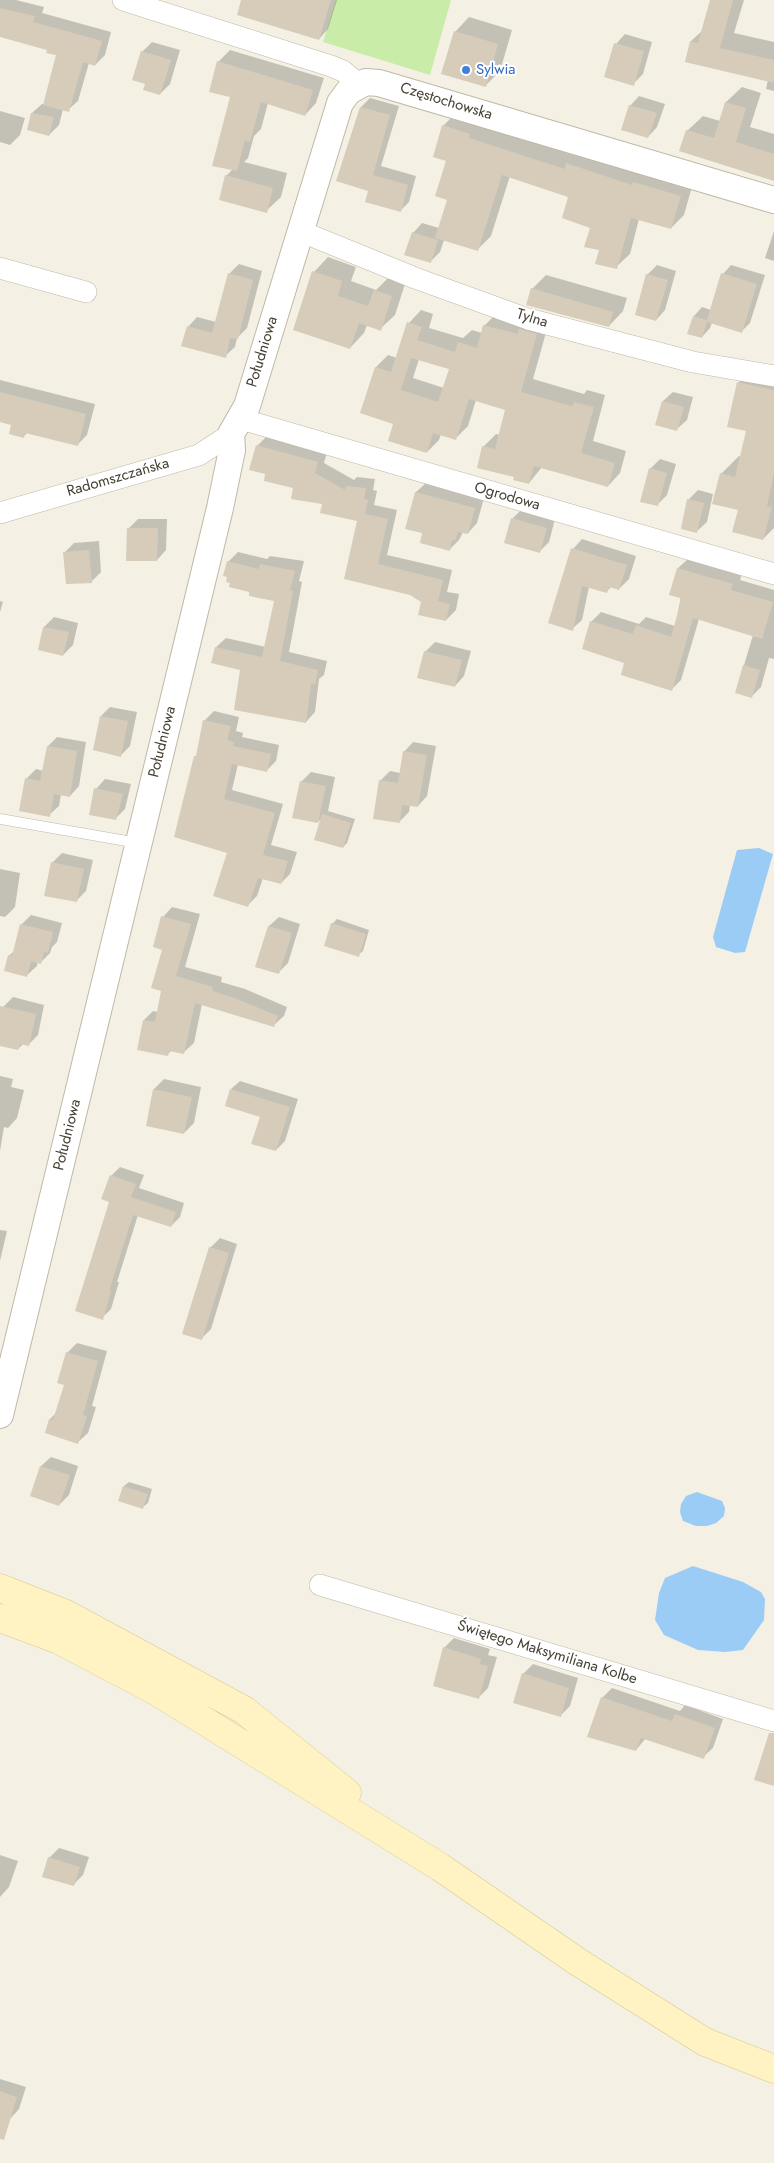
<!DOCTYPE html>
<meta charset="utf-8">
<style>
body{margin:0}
canvas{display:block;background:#f4f0e4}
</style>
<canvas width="774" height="2163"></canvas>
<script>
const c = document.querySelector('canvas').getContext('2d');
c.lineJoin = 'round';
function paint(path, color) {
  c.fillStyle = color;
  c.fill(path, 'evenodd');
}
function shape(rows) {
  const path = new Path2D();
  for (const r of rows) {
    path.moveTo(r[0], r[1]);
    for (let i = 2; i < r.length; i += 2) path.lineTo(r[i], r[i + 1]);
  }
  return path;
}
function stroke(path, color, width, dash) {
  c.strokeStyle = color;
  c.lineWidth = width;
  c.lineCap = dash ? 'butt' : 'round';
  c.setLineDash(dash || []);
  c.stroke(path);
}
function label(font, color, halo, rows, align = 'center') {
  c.font = font + ' Jost,sans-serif';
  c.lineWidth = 4;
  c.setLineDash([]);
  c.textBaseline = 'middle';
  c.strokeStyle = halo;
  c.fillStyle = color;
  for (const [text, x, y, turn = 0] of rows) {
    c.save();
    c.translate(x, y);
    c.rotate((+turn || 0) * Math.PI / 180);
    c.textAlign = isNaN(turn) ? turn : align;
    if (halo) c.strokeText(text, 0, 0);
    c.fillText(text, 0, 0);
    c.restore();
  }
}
paint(shape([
 [336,0,451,0,430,75,323,42]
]), '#caeca9');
paint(shape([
 [759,848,773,854,745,952,735,953,716,947,713,937,737,850],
 [697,1492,722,1501,725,1508,724,1516,716,1523,707,1526,696,1526,683,1521,680,1512,681,1504,686,1496],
 [693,1566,743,1582,761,1592,765,1599,764,1620,743,1650,725,1652,698,1650,664,1635,655,1620,659,1593,665,1578]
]), '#9bccf6');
paint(shape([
 [0,0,16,0,44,7,42,13,111,32,105,55,95,65,89,63,78,101,68,110,63,109,59,125,49,135,32,113,42,104,44,104,58,54,49,49,0,36],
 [243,0,337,0,328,29,319,39],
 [711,0,744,0,734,33,774,42,774,91,766,89,768,80,686,61,691,41,703,30],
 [469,17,512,30,500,71,485,86,455,32],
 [625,34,652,42,643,74,633,84,616,44],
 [152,42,180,50,170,84,160,94,147,83,142,52],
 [230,50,324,78,316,103,305,115,268,103,261,129,254,136,248,158,244,162,287,173,281,197,266,211,226,176,233,169,232,96,218,62],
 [742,87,761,93,750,127,774,134,774,180,687,131,703,116,720,121,726,102],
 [639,96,665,104,657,127,648,137,630,106],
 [370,98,399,106,381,166,416,176,409,202,400,211,369,190,361,107],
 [0,111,25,118,20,135,10,145,0,142],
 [456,113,481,125,576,156,580,151,693,183,684,215,671,228,639,219,630,254,616,267,600,250,591,227,570,196,510,176,491,236,478,249,444,240,440,252,430,262,413,233,422,223,439,228,448,199,447,160,443,126],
 [774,231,774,261,765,258],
 [328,257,356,267,351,281,376,290,390,276,406,281,395,315,380,329,367,325,364,333,350,348,314,272],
 [239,264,262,271,247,328,237,338,235,347,225,356,188,327,197,317,216,322,229,274],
 [657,265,676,271,665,310,656,320,647,275],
 [731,265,765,275,750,323,742,331,712,322,710,328,702,337,694,316,702,307,711,310,723,274],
 [546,275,627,298,623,311,609,326,532,289],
 [421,310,433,314,429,328,463,338,472,330,482,333,484,326,497,313,549,322,533,379,584,394,587,390,605,395,593,441,626,451,620,473,608,486,542,467,529,483,515,476,483,447,496,434,500,435,506,409,476,400,468,426,456,438,441,434,439,440,427,452,395,423,376,367,388,355,397,358,409,323],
 [419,359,450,369,444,388,413,378],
 [756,365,774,369,774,528,763,539,739,509,721,474,739,456,741,457,748,430,738,383],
 [0,380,95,404,87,435,78,444,28,432,24,436,13,424,0,419],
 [673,392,693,397,687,420,677,429,663,401],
 [267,436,327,452,324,463,354,480,357,477,375,479,373,490,377,491,374,505,397,510,387,555,452,570,447,592,459,594,456,610,446,620,411,593,345,578,358,520,267,473,257,446],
 [660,459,676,464,667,495,657,505,650,469],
 [426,483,484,498,477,523,468,533,463,532,459,540,450,549,424,532,416,492],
 [698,490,713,494,707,522,697,531,688,500],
 [522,509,555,519,549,542,540,551,512,519],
 [138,519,167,519,166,550,157,560,128,529],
 [582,539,636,556,629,579,619,589,612,586,606,592,589,587,582,620,572,629,573,549],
 [99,541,101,572,91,582,64,553,74,543],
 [238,552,267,559,270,556,304,561,299,581,302,582,289,652,327,661,324,675,319,679,315,712,306,722,216,647,226,638,266,647,275,600,232,582,228,562],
 [688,559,742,574,740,580,774,590,774,659,769,658,761,687,751,697,736,692,753,635,699,619,681,680,672,689,626,662,591,622,601,612,639,624,646,617,675,626,681,597,670,594,678,568],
 [0,601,3,602,0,612],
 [54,617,78,623,73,645,63,655,39,649,44,627],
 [435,642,471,651,464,676,455,686,425,652],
 [110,707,137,712,130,746,121,755,101,716],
 [214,711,239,717,236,731,243,733,242,737,279,745,276,761,267,770,238,764,232,790,283,804,271,845,297,852,290,874,281,883,263,878,257,896,248,905,198,754,205,720],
 [57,737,86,742,79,786,70,796,61,794,59,806,49,815,26,779,36,769,43,771,48,746],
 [413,742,436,746,427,796,418,806,410,805,409,812,399,822,380,781,390,771,400,773,404,752],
 [311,772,335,777,328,811,355,819,347,843,343,847,322,818,318,822,301,782],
 [105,779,131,784,125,809,115,819,96,789],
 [62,853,93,860,86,891,76,901,52,863],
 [0,869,20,873,15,907,5,917,0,916],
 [172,907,200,914,185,967,222,977,221,982,245,989,287,1007,284,1016,274,1025,202,1004,194,1043,184,1052,172,1050,167,1055,144,1020,153,1011,158,1012,162,990,163,917],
 [31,915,62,923,57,942,52,947,50,953,41,962,38,961,37,966,27,975,9,956,15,950,21,925],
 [279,917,300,924,288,963,278,973,269,926],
 [337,919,369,930,363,951,358,955,332,924],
 [13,997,44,1005,38,1035,28,1045,23,1044,18,1049,0,1044,0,1020,3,1007],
 [0,1076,13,1079,11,1087,24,1090,17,1118,8,1128,4,1127,0,1151],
 [164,1079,201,1087,194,1123,184,1133,147,1125,154,1089],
 [240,1081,298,1099,285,1141,276,1150,261,1116,231,1089],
 [120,1167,144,1175,139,1188,184,1203,180,1217,171,1226,138,1215,117,1282,119,1282,111,1309,102,1318,111,1176],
 [0,1230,7,1231,0,1261],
 [220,1238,237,1244,211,1329,202,1338,210,1248],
 [77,1343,107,1351,92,1406,96,1407,88,1433,78,1442,46,1432,50,1419,56,1413,65,1384,67,1353],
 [51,1457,78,1466,69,1495,59,1505,31,1496,41,1466],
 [129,1482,152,1489,148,1503,143,1507,120,1500,124,1486],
 [454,1638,490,1649,488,1655,497,1657,488,1688,479,1697,444,1648],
 [533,1664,578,1678,570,1706,560,1716,523,1674],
 [612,1688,680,1711,685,1705,723,1719,713,1748,703,1757,646,1738,636,1750,602,1698],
 [59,1848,89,1857,83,1875,73,1885,49,1858],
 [0,1855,18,1861,9,1887,0,1897],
 [0,2079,26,2087,19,2109,10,2119,0,2116]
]), '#0003');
paint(shape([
 [241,0,331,0,319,40,237,15],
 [710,0,733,0,720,48,774,60,774,83,685,62,690,41,698,43],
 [0,8,35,16,33,22,102,41,95,66,83,62,69,112,43,105,56,55,46,53,47,50,0,37],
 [454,31,498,44,486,87,441,74],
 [614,43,644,51,634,86,604,77],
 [141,51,171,60,160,95,143,90,145,84,132,80],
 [217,61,313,90,305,116,261,102,250,142,245,140,237,171,212,166,230,97,209,92],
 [725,102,746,108,736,142,774,154,774,181,679,151,686,130,714,138],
 [629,105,657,113,648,138,621,130],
 [360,107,390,115,373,175,408,185,401,212,365,202,368,191,336,181],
 [31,113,54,117,49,136,27,130],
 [442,125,470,134,469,138,565,169,566,163,632,185,633,182,681,196,671,229,631,218,617,269,595,264,599,250,584,247,590,228,562,218,568,197,502,175,478,251,435,238,447,200,435,196,446,161,433,157],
 [225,175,273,188,267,213,219,200],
 [412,232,438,240,431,263,404,255],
 [312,271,342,281,338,296,368,306,374,290,392,296,381,331,359,323,350,349,293,330],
 [228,273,253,280,238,339,230,338,226,358,181,346,187,326,212,333],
 [721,273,757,284,742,333,707,322,702,338,687,334,693,316,707,320],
 [646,274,668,280,656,321,635,315],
 [531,288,613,312,609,327,526,305],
 [407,322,422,327,417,340,455,352,458,342,477,348,483,325,518,334,519,329,537,334,521,392,572,406,574,402,594,407,581,453,615,463,608,487,534,466,529,484,513,480,514,477,477,468,482,446,495,449,505,410,469,399,456,440,433,433,427,453,388,441,393,424,360,413,375,367,391,372],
 [411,358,449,369,438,402,401,390],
 [737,382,774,390,774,473,767,506,772,507,763,540,732,532,738,510,712,504,720,473,735,477,746,431,727,427],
 [0,392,86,414,78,446,25,433,24,438,9,434,11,425,0,422],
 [662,401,684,407,677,431,655,425],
 [256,445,318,462,315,473,345,490,346,486,366,488,364,499,368,500,365,514,388,519,378,564,443,580,438,601,450,604,446,621,418,615,421,602,410,595,344,579,357,521,320,513,322,504,291,499,293,488,264,481,265,474,249,470],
 [649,468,667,473,658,506,640,502],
 [415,492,475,508,468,534,458,532,455,541,452,540,450,551,420,543,422,533,405,529],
 [687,499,704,503,697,533,681,529],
 [511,518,547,528,540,553,504,543],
 [127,528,158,528,157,561,126,561],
 [571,548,627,565,619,590,609,587,607,593,582,586,573,631,548,623],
 [89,550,92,583,66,584,63,552],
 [227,561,259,569,260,564,295,571,290,590,293,591,280,661,318,670,315,685,311,684,306,723,234,710,240,670,211,663,215,647,262,657,274,601,249,596,249,592,229,587,230,583,226,582,227,577,223,576],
 [677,568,733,584,731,590,773,602,762,639,693,618,672,691,621,675,624,663,582,649,590,621,633,634,636,625,671,637,680,605,680,598,669,595],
 [43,627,69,632,63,656,38,650],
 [424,651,462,660,455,687,417,678],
 [743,665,760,670,752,698,735,693],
 [100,716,128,721,121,757,93,750],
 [203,720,231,726,227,740,234,742,233,746,271,754,267,772,232,764,224,799,275,813,263,855,288,861,281,884,258,878,248,907,213,896,227,853,174,837,194,756,196,756],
 [47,746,77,751,70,797,54,794,50,817,19,811,25,778,40,781],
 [403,751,427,755,418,807,402,805,400,823,373,819,379,780,398,783],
 [300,781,326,786,318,823,292,818],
 [94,788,123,794,116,820,89,815],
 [322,814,351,823,343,848,314,840],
 [51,862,84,869,77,902,44,896],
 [161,916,191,924,176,976,213,987,212,991,235,998,278,1016,274,1027,195,1003,184,1054,169,1051,168,1056,137,1050,143,1020,155,1022,161,991,151,988,162,950,153,947],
 [331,923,366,934,359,957,324,946],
 [20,924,53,932,48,953,44,952,41,964,31,961,27,977,4,971,8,955,12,956],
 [268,926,292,933,279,974,255,967],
 [0,1006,36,1014,29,1046,20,1044,18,1050,0,1046],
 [153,1089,192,1097,184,1134,146,1126],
 [230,1089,290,1107,276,1151,251,1144,260,1117,225,1106],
 [110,1175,136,1184,131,1197,176,1212,171,1227,133,1215,109,1291,111,1291,103,1320,75,1311,109,1202,101,1199],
 [209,1247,229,1253,202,1340,182,1334],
 [66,1352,98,1361,83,1415,87,1416,78,1444,45,1433,49,1419,53,1420,64,1385,57,1383],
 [40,1466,70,1475,59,1506,30,1496],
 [123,1486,148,1494,143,1509,118,1501],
 [443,1647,481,1659,480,1664,488,1666,479,1699,433,1686],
 [522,1673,569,1688,561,1717,513,1703],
 [601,1697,672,1721,675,1714,715,1728,704,1759,641,1738,636,1751,587,1737],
 [769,1733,774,1733,774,1786,754,1780],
 [48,1857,80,1867,74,1886,42,1877],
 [0,2091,17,2097,4,2140,0,2139]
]), '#d6ccb9');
const service = shape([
 [0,819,138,843]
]);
const minor = shape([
 [123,0,331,66,343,71,360,85],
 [300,231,415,278,528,319,693,362,774,376],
 [0,268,86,292],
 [241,419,774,574],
 [0,513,199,455,231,434],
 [320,1585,774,1721]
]);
const tertiary = shape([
 [0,1415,220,508,232,450,231,434,247,406,340,103,348,92,360,85,366,82,379,83,774,200]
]);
const secondary = shape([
 [0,1588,66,1614,244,1710,347,1793],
 [0,1618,59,1640,156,1691,440,1867,578,1962,705,2042,774,2069]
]);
stroke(service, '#c0b8a6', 11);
stroke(minor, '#c0b8a6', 22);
stroke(tertiary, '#c0b8a6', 28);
stroke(secondary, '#d7c890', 29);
stroke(service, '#fff', 10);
stroke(minor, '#fff', 21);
stroke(tertiary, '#fff', 26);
stroke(secondary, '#fff3c3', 28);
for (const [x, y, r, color] of [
 [466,70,5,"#3f7fe0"]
]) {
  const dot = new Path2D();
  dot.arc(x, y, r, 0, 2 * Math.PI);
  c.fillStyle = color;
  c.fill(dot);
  stroke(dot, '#fff', 2);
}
label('15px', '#366cbe', '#fff', [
 ["Sylwia",476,70]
], 'left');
label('15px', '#464034', '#fff', [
 ["Częstochowska",446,102,17],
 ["Tylna",532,319,17],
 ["Południowa",263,352,-73],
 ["Radomszczańska",118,478,-16],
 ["Ogrodowa",507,497,16],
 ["Południowa",163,742,-76],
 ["Południowa",68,1135,-76],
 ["Świętego Maksymiliana Kolbe",547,1653,17]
]);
</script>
